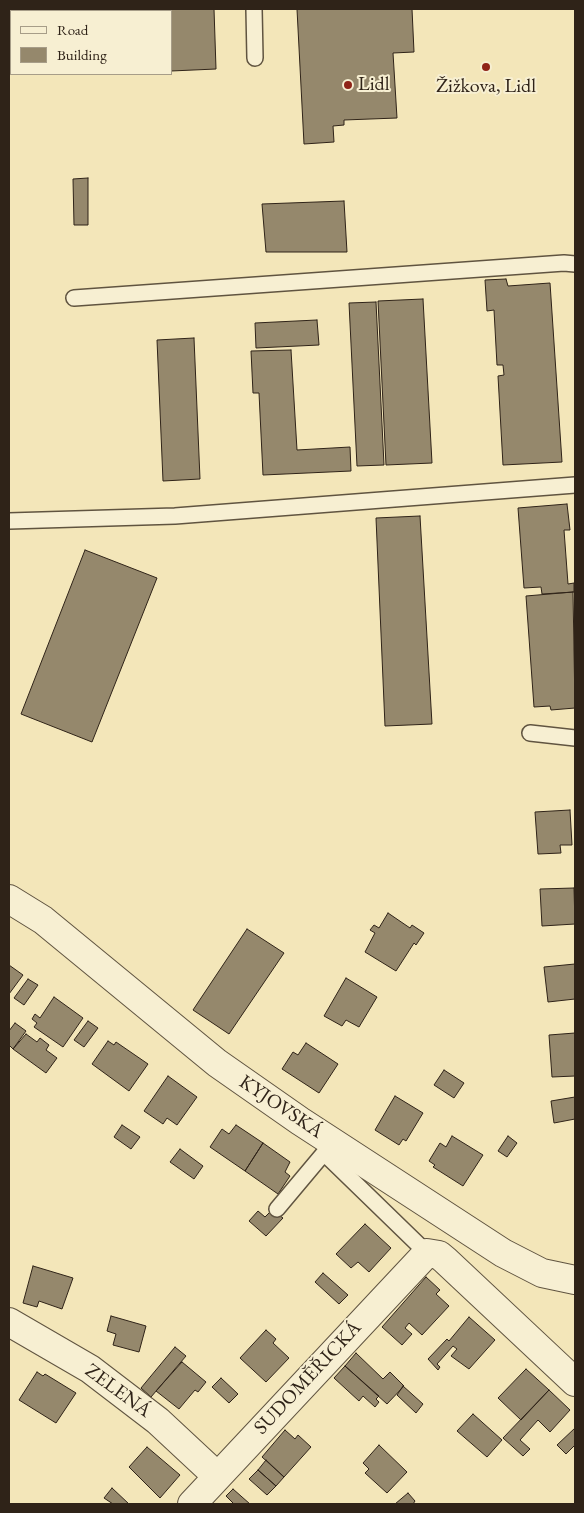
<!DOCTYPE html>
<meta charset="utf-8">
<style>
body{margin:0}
#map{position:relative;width:584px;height:1513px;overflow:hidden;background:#f3e6b9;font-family:"EB Garamond",serif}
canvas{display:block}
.frame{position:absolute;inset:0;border:10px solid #2f2318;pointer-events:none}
.legend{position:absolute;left:10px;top:10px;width:162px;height:65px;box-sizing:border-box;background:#f7efd2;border:1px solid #a79d88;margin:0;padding:6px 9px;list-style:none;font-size:15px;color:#2f2318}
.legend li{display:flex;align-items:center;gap:10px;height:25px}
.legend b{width:25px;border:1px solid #a79d88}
</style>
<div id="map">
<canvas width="584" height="1513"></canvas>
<div class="frame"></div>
<ul class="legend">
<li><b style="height:6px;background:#f7efd2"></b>Road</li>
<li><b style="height:14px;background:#95886c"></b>Building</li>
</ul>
</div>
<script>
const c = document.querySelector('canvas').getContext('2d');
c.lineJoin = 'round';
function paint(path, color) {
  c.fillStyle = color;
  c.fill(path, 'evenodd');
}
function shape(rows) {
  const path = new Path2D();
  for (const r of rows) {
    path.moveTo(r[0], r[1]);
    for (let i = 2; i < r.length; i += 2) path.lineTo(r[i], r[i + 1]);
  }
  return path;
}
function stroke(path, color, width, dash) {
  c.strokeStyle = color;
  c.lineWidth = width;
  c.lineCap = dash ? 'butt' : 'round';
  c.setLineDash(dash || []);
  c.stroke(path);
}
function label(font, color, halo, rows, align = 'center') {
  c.font = font + ' "EB Garamond",serif';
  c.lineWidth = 4;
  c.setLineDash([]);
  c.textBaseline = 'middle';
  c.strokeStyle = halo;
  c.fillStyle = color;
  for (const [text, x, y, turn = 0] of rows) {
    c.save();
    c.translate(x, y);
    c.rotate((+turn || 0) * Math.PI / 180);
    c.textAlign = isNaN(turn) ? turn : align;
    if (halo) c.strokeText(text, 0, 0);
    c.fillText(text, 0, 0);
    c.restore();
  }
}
const building = shape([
 [118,9,214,9,216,69,171,71,171,11,118,11,118,9],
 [297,9,412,9,414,52,393,53,397,118,344,120,344,125,333,126,334,142,304,144,297,9],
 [88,178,88,225,74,225,73,179,88,178],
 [344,201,347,252,266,252,262,204,344,201],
 [506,279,508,286,550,283,562,462,503,465,498,376,504,375,503,365,497,365,494,310,487,311,485,280,506,279],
 [423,299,432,463,386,465,378,301,423,299],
 [376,302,384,465,357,466,349,303,376,302],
 [317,320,319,345,256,348,255,323,317,320],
 [194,338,200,479,163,481,157,340,194,338],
 [291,350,297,450,350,447,351,471,263,475,259,393,253,393,251,351,291,350],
 [567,504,570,530,564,530,568,584,574,583,574,592,542,594,541,587,524,588,518,508,567,504],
 [420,516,432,724,385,726,376,518,420,516],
 [85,550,157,578,92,742,21,714,85,550],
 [573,592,575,708,551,710,550,706,534,707,526,596,573,592],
 [570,810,572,845,560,845,561,853,538,854,535,812,570,810],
 [574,888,575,924,542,926,540,889,574,888],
 [388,913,410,928,412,925,424,933,416,945,414,943,396,971,365,952,375,933,370,930,374,925,379,928,388,913],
 [247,929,284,953,229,1034,193,1010,247,929],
 [575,964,575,999,548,1002,544,967,575,964],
 [9,965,23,975,9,994,9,965],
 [346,978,377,997,359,1027,346,1020,342,1026,324,1016,346,978],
 [28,979,38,985,24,1005,14,998,28,979],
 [54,997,83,1018,63,1047,34,1027,37,1023,32,1019,35,1014,40,1018,54,997],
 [88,1021,98,1028,84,1047,74,1040,88,1021],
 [15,1023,26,1031,13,1049,10,1046,9,1048,9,1031,15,1023],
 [575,1033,575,1076,552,1077,549,1035,575,1033],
 [26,1034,37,1042,40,1038,49,1045,46,1050,57,1058,46,1073,13,1049,26,1034],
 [108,1041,114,1045,116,1042,148,1064,129,1091,92,1064,108,1041],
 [306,1043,338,1064,319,1093,282,1069,293,1052,298,1055,306,1043],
 [444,1070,464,1083,454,1098,434,1085,444,1070],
 [168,1076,197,1097,177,1125,167,1118,163,1124,144,1111,168,1076],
 [395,1096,423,1113,406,1141,403,1139,399,1145,375,1130,395,1096],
 [575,1097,575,1119,554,1123,551,1101,575,1097],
 [122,1125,140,1137,131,1149,114,1137,122,1125],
 [236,1125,263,1143,245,1171,210,1147,222,1129,229,1134,236,1125],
 [452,1136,483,1155,463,1186,433,1167,435,1165,429,1161,440,1143,446,1147,452,1136],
 [508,1136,517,1143,507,1157,498,1151,508,1136],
 [263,1143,290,1162,285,1172,290,1176,278,1194,245,1171,263,1143],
 [180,1149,203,1166,194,1179,170,1162,180,1149],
 [272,1210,283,1218,266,1236,249,1221,258,1211,265,1217,272,1210],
 [365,1224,391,1248,369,1272,358,1262,351,1268,336,1254,365,1224],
 [33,1266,73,1278,62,1309,39,1301,37,1307,23,1303,33,1266],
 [323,1273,348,1295,339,1304,315,1282,323,1273],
 [426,1277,440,1290,436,1294,449,1306,422,1335,409,1323,405,1328,412,1334,402,1345,382,1327,426,1277],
 [111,1316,146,1326,139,1352,113,1345,116,1334,107,1331,111,1316],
 [469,1317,495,1340,469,1369,451,1356,457,1349,453,1346,437,1364,440,1367,438,1370,428,1359,447,1339,449,1341,469,1317],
 [266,1330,276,1339,273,1343,289,1358,266,1382,240,1358,266,1330],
 [175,1347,186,1356,151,1397,141,1388,175,1347],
 [356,1353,383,1379,390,1372,404,1386,387,1404,345,1366,356,1353],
 [182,1362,206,1382,198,1392,195,1390,179,1409,156,1391,182,1362],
 [345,1366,379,1396,376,1399,379,1402,375,1407,363,1396,359,1401,334,1378,345,1366],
 [526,1369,549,1390,521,1420,498,1398,526,1369],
 [37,1372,43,1376,45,1374,76,1393,56,1423,19,1400,37,1372],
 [221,1378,238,1394,229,1403,212,1387,221,1378],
 [403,1386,423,1404,416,1413,397,1395,403,1386],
 [549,1390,570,1410,550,1432,538,1420,520,1440,530,1449,523,1456,503,1438,549,1390],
 [473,1414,502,1440,487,1457,457,1431,473,1414],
 [575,1428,575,1445,566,1454,557,1445,575,1428],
 [285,1430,295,1439,298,1435,311,1447,284,1477,262,1457,285,1430],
 [379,1445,407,1472,387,1493,365,1473,369,1469,363,1463,379,1445],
 [147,1447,180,1475,160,1498,129,1467,147,1447],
 [266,1460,284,1477,276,1486,258,1470,266,1460],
 [258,1470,276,1486,267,1495,249,1479,258,1470],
 [112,1488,129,1504,113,1504,104,1498,112,1488],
 [233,1489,250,1504,234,1504,226,1496,233,1489],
 [408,1493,415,1501,413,1504,395,1504,408,1493]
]);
paint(building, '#95886c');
stroke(building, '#2f2318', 1);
const service = shape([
 [254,9,255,58],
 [74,298,564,263,575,264],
 [9,521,175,516,575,485],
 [530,733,575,738],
 [324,1153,427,1253],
 [277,1209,329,1147]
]);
const minor = shape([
 [9,899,43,920,217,1063,300,1121,503,1253,542,1273,575,1280],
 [9,1322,90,1369,158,1421,217,1476],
 [192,1504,427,1253,439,1255,445,1260,575,1382]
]);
stroke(service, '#605440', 18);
stroke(minor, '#605440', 30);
stroke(service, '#f7efd2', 15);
stroke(minor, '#f7efd2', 28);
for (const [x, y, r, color] of [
 [486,67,5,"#8f2418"],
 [348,85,5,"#8f2418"]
]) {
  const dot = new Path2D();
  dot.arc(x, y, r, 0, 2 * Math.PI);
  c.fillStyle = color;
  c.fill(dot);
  stroke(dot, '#f7efd2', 2);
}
label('20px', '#2f2318', '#f7efd2', [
 ["Lidl",358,85],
 ["Žižkova, Lidl",486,87,"center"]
], 'left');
label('20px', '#2f2318', '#f7efd2', [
 ["KYJOVSKÁ",281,1107,34],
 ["SUDOMĚŘICKÁ",308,1378,-47],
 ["ZELENÁ",118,1391,36]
]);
</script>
